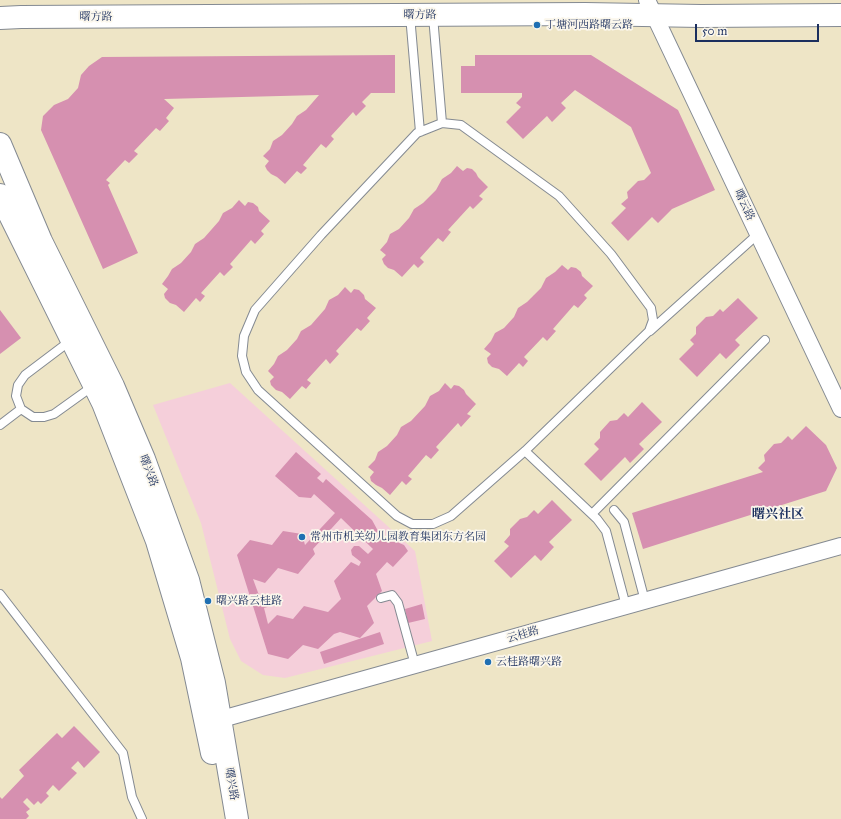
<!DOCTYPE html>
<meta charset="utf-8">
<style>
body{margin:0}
#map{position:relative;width:841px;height:819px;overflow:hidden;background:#eee5c6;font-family:"IM FELL Great Primer",serif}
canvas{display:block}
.scale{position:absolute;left:695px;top:24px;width:124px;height:18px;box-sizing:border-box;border:2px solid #1b2f5e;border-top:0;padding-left:5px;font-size:12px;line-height:14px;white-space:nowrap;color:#1b2f5e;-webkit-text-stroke:3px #fbf7ec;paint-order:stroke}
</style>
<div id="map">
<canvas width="841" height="819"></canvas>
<div class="scale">50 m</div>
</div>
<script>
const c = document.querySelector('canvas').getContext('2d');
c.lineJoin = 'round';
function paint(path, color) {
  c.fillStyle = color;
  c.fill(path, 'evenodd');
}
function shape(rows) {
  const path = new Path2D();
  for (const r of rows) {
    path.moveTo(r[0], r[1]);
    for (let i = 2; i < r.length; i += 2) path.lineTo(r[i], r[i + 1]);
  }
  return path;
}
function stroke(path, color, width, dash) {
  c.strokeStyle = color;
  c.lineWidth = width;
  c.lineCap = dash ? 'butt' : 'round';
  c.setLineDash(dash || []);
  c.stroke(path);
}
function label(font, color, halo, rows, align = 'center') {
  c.font = font + ' "IM FELL Great Primer","Noto Serif SC",serif';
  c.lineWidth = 3.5;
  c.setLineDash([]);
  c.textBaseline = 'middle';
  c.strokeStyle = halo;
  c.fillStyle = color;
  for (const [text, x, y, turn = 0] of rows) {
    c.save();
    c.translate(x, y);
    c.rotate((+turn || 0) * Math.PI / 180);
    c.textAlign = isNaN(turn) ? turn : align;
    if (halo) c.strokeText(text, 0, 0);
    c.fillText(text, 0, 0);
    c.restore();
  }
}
paint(shape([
 [230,383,415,551,432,641,285,678,263,675,241,661,230,639,201,523,153,405]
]), '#f5cfda');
paint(shape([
 [395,55,395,93,371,93,362,102,366,106,356,116,353,112,331,136,334,139,326,148,321,144,303,165,307,168,301,174,297,171,285,184,277,177,271,174,267,170,265,166,269,161,263,156,270,149,273,141,282,135,292,124,297,116,306,110,319,95,164,99,174,108,166,118,169,121,160,131,156,128,134,151,138,154,129,163,125,160,106,180,110,183,108,185,138,253,103,269,41,130,43,116,54,105,68,99,78,88,81,75,89,66,102,57],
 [475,55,591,55,678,110,715,190,672,209,658,223,652,217,628,241,611,223,626,208,621,204,628,198,627,192,638,181,644,180,651,173,631,127,575,90,561,103,566,108,552,122,547,116,523,139,506,122,521,107,516,103,522,97,522,93,461,93,461,66,475,66],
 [457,166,463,171,467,168,472,169,476,173,478,177,488,187,479,196,483,199,473,209,470,206,448,230,451,232,443,242,438,238,420,258,424,262,418,268,414,264,402,277,394,270,388,268,384,264,382,259,386,255,380,250,387,242,390,234,399,229,409,218,414,209,423,203,436,190,442,179,451,173],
 [239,200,245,206,248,202,253,203,258,207,259,211,270,221,261,231,264,234,255,244,251,240,230,264,233,267,224,276,220,272,201,293,205,296,200,302,196,298,184,312,176,305,170,303,165,298,164,294,168,289,162,284,168,276,172,269,181,263,191,252,195,244,204,238,219,221,223,213,232,208],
 [562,265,568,270,571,267,576,268,581,272,582,276,593,286,584,295,587,298,578,308,574,305,553,329,556,331,547,341,543,337,524,357,528,361,523,367,519,363,507,376,499,369,492,367,488,363,487,358,491,354,484,349,491,341,495,333,504,328,514,317,518,308,527,302,541,288,546,278,555,272],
 [345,287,351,293,354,289,359,290,364,295,365,299,376,308,367,318,370,321,361,331,357,328,336,351,339,354,330,364,326,359,307,380,311,383,306,389,302,386,290,399,282,392,276,390,271,385,270,381,274,377,268,371,274,364,278,356,287,350,297,339,301,331,311,325,325,309,329,300,338,295],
 [738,298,758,318,735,340,740,345,726,359,720,353,697,377,679,359,694,344,690,340,696,334,696,327,706,317,713,316,720,309,723,312],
 [0,310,21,338,0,354],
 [445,383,451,389,454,385,459,386,464,390,466,394,476,404,467,414,471,416,461,427,458,423,436,447,439,450,431,459,426,455,408,476,412,479,406,485,402,481,390,495,382,488,376,485,371,481,370,477,374,472,368,467,375,460,378,452,387,446,397,435,401,427,411,421,425,406,430,396,439,391],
 [642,402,662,422,639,444,644,449,630,463,625,457,601,481,584,464,599,449,594,444,600,438,600,432,610,421,617,420,624,413,628,417],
 [806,426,826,445,837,468,826,491,643,549,632,513,763,472,758,468,765,461,764,455,774,444,781,443,788,436,792,440],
 [296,452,321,474,317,478,323,483,326,479,372,520,378,531,374,536,379,540,383,536,404,545,408,551,393,567,387,562,376,574,382,591,367,606,374,623,360,638,340,632,334,634,318,649,303,645,288,659,268,654,237,555,250,540,272,545,283,531,302,534,305,545,335,513,314,494,311,498,299,497,275,476],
 [341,518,373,549,368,554,359,546,354,546,351,550,352,555,361,562,359,566,351,562,334,581,341,599,328,612,304,606,293,619,277,615,268,624,264,608,274,605,277,600,276,596,271,595,260,598,253,579,265,583,278,568,298,574,315,554,313,549],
 [552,500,572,520,549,542,554,547,541,561,535,555,511,578,494,561,509,546,504,542,510,535,510,529,520,519,527,517,534,510,538,514],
 [422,604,425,619,408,623,405,609],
 [380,632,384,644,324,664,320,652],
 [74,726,100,752,84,768,78,761,71,768,77,773,59,791,53,785,46,793,49,796,41,804,38,801,34,805,27,798,23,802,30,809,26,812,29,816,26,819,0,819,0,797,2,799,24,776,19,770,57,733,62,738]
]), '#d690b0');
const lane = shape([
 [410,15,420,132],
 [433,16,442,123],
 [442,123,461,125,559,196,611,254,651,308,653,320,649,331,525,451,451,516,433,524,412,524,397,516,258,390,246,372,242,356,244,336,255,310,321,235,417,133,442,123],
 [650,331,758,234],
 [70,341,25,375,18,385,16,396,21,409,33,417,44,417,54,414,93,386],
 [0,425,21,409],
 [525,451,597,519,606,531,626,606],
 [614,510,624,522,645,601],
 [592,514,765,340],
 [0,594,123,753,132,797,142,819],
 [381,598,392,595,398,603,415,665]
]);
const street = shape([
 [647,0,841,409],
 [211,722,841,546]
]);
const secondary = shape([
 [0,18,21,17,585,14,701,16,841,15],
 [0,144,41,241,113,386,144,459,188,580,214,683,237,819],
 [0,195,103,403,157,541,192,658,212,753]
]);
stroke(lane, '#848a92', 10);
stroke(street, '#848a92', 18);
stroke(secondary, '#848a92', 24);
stroke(lane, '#fff', 8);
stroke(street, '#fff', 16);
stroke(secondary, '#fff', 22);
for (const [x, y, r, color] of [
 [537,25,4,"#1f6fb2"],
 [302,537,4,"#1f6fb2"],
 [208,601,4,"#1f6fb2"],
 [488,662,4,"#1f6fb2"]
]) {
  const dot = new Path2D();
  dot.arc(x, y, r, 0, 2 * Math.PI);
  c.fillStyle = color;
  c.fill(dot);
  stroke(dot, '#fbf7ec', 1.5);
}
label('11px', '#1b2f5e', '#fbf7ec', [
 ["曙方路",420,15],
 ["曙方路",96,17],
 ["曙云路",744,205,65],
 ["曙兴路",148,471,69],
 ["云桂路",523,635,-16],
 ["曙兴路",231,784,80]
]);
label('11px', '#1b2f5e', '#fbf7ec', [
 ["丁塘河西路曙云路",545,25],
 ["常州市机关幼儿园教育集团东方名园",310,537],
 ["曙兴路云桂路",216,601],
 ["云桂路曙兴路",496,662]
], 'left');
label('bold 13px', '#1b2f5e', '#fbf7ec', [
 ["曙兴社区",778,515]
]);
</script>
